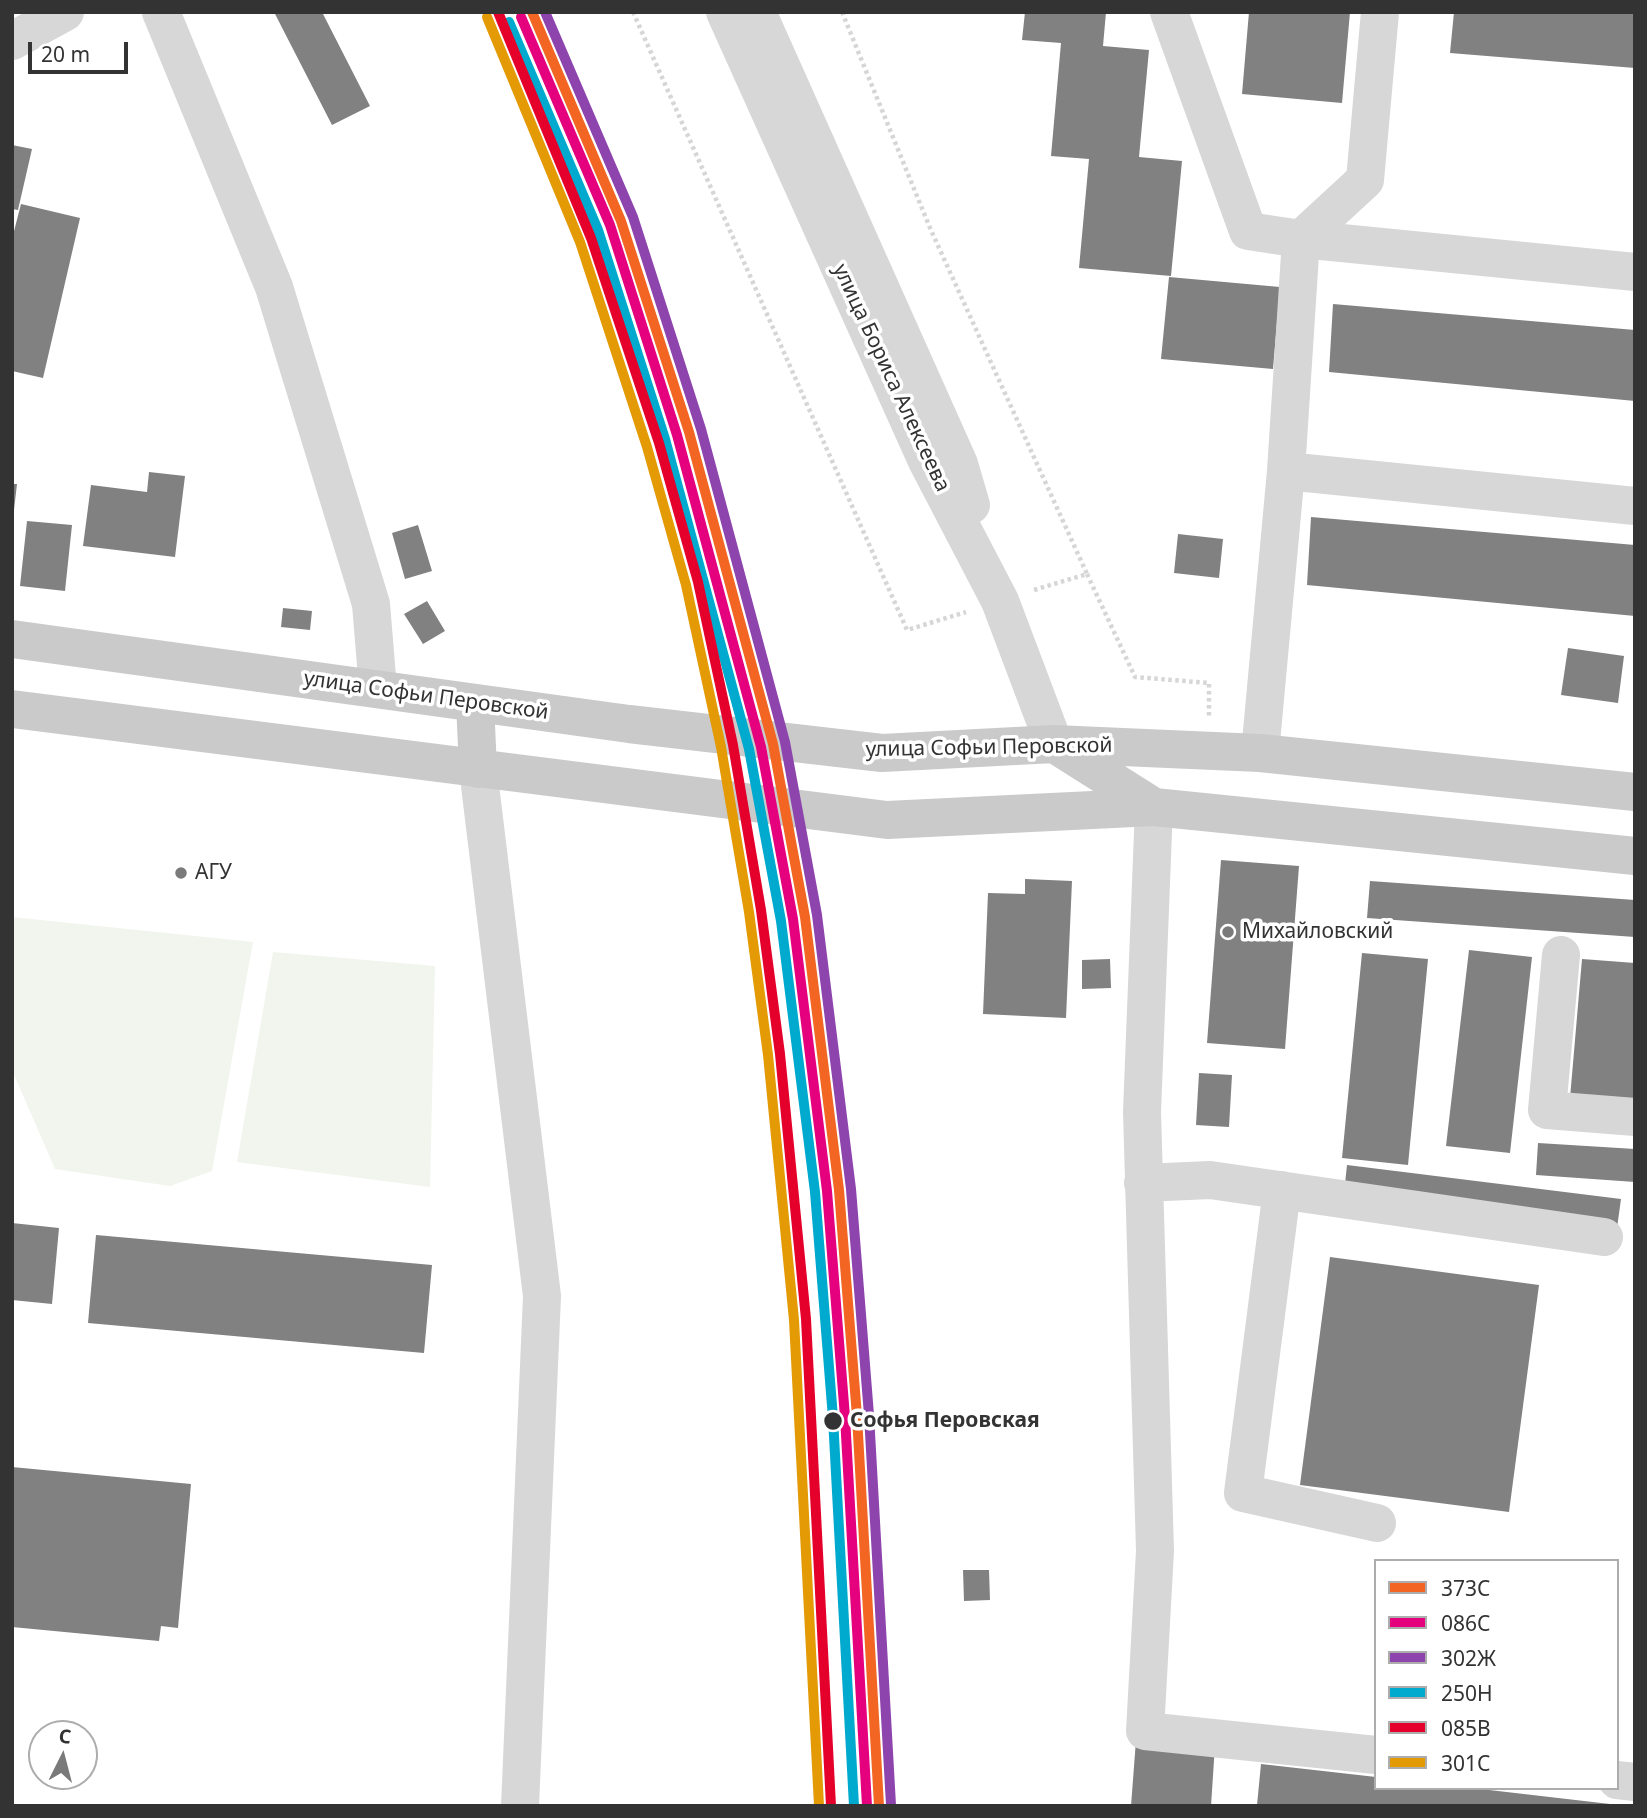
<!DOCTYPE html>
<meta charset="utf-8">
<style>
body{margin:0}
#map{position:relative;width:1647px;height:1818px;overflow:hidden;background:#fff;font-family:"Noto Sans",sans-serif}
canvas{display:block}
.frame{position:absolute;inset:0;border:14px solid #333;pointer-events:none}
.legend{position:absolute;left:1374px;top:1559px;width:245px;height:231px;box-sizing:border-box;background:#fff;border:2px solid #adadad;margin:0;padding:9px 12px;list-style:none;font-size:21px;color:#333}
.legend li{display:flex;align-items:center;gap:14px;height:35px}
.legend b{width:35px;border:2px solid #adadad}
.north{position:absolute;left:28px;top:1720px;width:70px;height:70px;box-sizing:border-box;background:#fff;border:2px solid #adadad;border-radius:50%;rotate:6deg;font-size:19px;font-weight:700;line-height:28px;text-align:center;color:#333}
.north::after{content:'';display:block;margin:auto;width:24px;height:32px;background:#7a7a7a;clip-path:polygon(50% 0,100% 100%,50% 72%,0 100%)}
.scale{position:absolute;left:28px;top:42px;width:100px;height:32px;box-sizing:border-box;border:4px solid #333;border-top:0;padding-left:9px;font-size:21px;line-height:24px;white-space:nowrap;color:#333;-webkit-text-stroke:5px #fff;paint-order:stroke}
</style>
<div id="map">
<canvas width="1647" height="1818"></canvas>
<div class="frame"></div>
<ul class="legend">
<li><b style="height:9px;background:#f26522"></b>373C</li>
<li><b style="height:9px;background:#e5007d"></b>086С</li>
<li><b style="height:9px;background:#8e44ad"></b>302Ж</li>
<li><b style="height:9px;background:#00a9ce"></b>250Н</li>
<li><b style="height:9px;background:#e4002b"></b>085В</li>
<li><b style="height:9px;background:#e39a05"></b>301С</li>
</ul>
<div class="north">С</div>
<div class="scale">20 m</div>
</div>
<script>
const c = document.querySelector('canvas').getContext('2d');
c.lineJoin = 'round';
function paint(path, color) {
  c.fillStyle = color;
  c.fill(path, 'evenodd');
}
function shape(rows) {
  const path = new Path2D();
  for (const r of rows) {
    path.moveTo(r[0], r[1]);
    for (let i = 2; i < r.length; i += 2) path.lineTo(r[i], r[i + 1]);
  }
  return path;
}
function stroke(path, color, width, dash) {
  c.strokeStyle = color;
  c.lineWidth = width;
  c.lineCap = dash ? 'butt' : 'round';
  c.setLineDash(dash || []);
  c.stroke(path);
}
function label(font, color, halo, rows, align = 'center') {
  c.font = font + ' "Noto Sans",sans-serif';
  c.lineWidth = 7;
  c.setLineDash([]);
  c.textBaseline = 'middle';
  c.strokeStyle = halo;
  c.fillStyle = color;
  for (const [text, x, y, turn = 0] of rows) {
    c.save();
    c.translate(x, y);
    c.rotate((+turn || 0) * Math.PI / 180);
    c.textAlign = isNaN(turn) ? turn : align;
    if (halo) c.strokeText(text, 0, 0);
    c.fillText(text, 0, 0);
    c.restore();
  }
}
paint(shape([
 [12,917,253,942,212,1171,170,1186,55,1169,12,1070],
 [273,952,435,966,430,1187,237,1162]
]), '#f1f5ed');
paint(shape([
 [274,12,322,12,370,106,332,125],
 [1025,12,1106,12,1103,46,1149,50,1139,157,1182,161,1171,276,1079,268,1089,159,1051,156,1061,43,1022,40],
 [1249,12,1350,12,1342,103,1242,94],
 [1454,12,1635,12,1635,68,1450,53],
 [12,145,32,149,18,210,12,209],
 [21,204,80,218,43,378,12,371,12,239],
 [1169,277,1280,287,1273,369,1161,359],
 [1333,304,1635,330,1635,401,1329,372],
 [149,472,185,476,175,557,83,546,91,485,147,492],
 [12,484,17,484,14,510,12,510],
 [1311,517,1635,545,1635,616,1307,585],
 [27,521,72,525,65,591,20,586],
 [418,525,432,571,405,579,392,533],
 [1178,534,1223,539,1219,578,1174,573],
 [427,601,445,631,423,644,404,614],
 [283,608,312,611,310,630,281,627],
 [1568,648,1624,656,1618,703,1561,695],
 [1221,860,1299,866,1285,1049,1207,1043],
 [1025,879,1072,881,1066,1018,983,1014,988,893,1025,894],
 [1370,881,1635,900,1635,937,1367,918],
 [1469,950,1532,957,1510,1153,1446,1146],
 [1362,953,1428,959,1408,1165,1342,1158],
 [1110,959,1111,988,1082,989,1082,960],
 [1582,959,1635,963,1635,1103,1570,1098],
 [1199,1073,1232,1075,1229,1127,1196,1125],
 [1538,1143,1635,1149,1635,1182,1536,1175],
 [1347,1165,1621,1199,1617,1228,1344,1193],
 [12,1223,59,1228,52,1304,12,1300],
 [96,1235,432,1265,424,1353,88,1323],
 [1330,1257,1539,1285,1509,1512,1300,1485],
 [12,1467,191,1484,178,1628,161,1626,159,1641,12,1627],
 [963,1570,989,1570,990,1600,964,1601],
 [1136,1740,1215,1745,1211,1806,1131,1806],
 [1261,1764,1376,1777,1376,1788,1472,1788,1610,1804,1610,1806,1257,1805]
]), '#818181');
stroke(shape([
 [633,12,907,630,966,612],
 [842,12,930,228,1087,574,1034,590],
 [1087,574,1135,677,1209,683,1209,717]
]), '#d6d6d6', 4.5, [3.5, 3.5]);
stroke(shape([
 [161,12,274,287,371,604,378,689],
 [725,12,927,461,1000,601,1054,744],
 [757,12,959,464,971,505],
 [1169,12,1248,231,1301,239,1635,272],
 [12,41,65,12],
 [1286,471,1635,506],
 [1260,753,1286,471,1301,239,1365,180,1380,12],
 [478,769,542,1296,520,1806],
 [1154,807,1142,1112,1155,1551,1145,1731,1376,1755],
 [1561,955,1547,1110,1635,1117],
 [1143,1183,1210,1180,1604,1237],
 [1282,1190,1243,1493,1377,1523],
 [1617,1780,1635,1782]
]), '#d7d7d7', 38);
stroke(shape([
 [12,639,629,724,882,753,1054,744,1260,753,1635,792],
 [475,703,478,769],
 [12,709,887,820,1154,807,1635,856],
 [1056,745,1154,807]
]), '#cacaca', 38);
stroke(shape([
 [532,12,621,221,689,432,773,744,805,917,839,1190,857,1416,879,1806]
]), '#f26522', 10);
stroke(shape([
 [521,17,610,225,677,435,761,747,793,919,827,1191,845,1417,867,1806]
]), '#e5007d', 10);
stroke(shape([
 [545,12,633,217,701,429,785,742,817,915,851,1189,869,1415,891,1805]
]), '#8e44ad', 10);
stroke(shape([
 [509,22,598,230,665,439,749,749,781,921,815,1192,833,1418,854,1806]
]), '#00a9ce', 10);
stroke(shape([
 [498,12,591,238,659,443,698,582,733,745,761,910,780,1054,806,1319,831,1806]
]), '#e4002b', 10);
stroke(shape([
 [487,17,580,242,647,447,686,585,721,747,749,912,768,1055,794,1320,819,1806]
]), '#e39a05', 10);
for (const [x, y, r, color] of [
 [181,873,7,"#7a7a7a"],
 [1228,932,7,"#7a7a7a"],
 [833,1421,10,"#333"]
]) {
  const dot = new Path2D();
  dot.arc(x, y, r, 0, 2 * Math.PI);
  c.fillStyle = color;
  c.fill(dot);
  stroke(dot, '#fff', 2.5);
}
label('21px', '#333', '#fff', [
 ["улица Бориса Алексеева",891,378,65],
 ["улица Софьи Перовской",426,696,8],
 ["улица Софьи Перовской",989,748,-1]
]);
label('21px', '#333', '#fff', [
 ["АГУ",195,873],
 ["Михайловский",1242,932]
], 'left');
label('bold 21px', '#333', '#fff', [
 ["Софья Перовская",850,1421]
], 'left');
</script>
